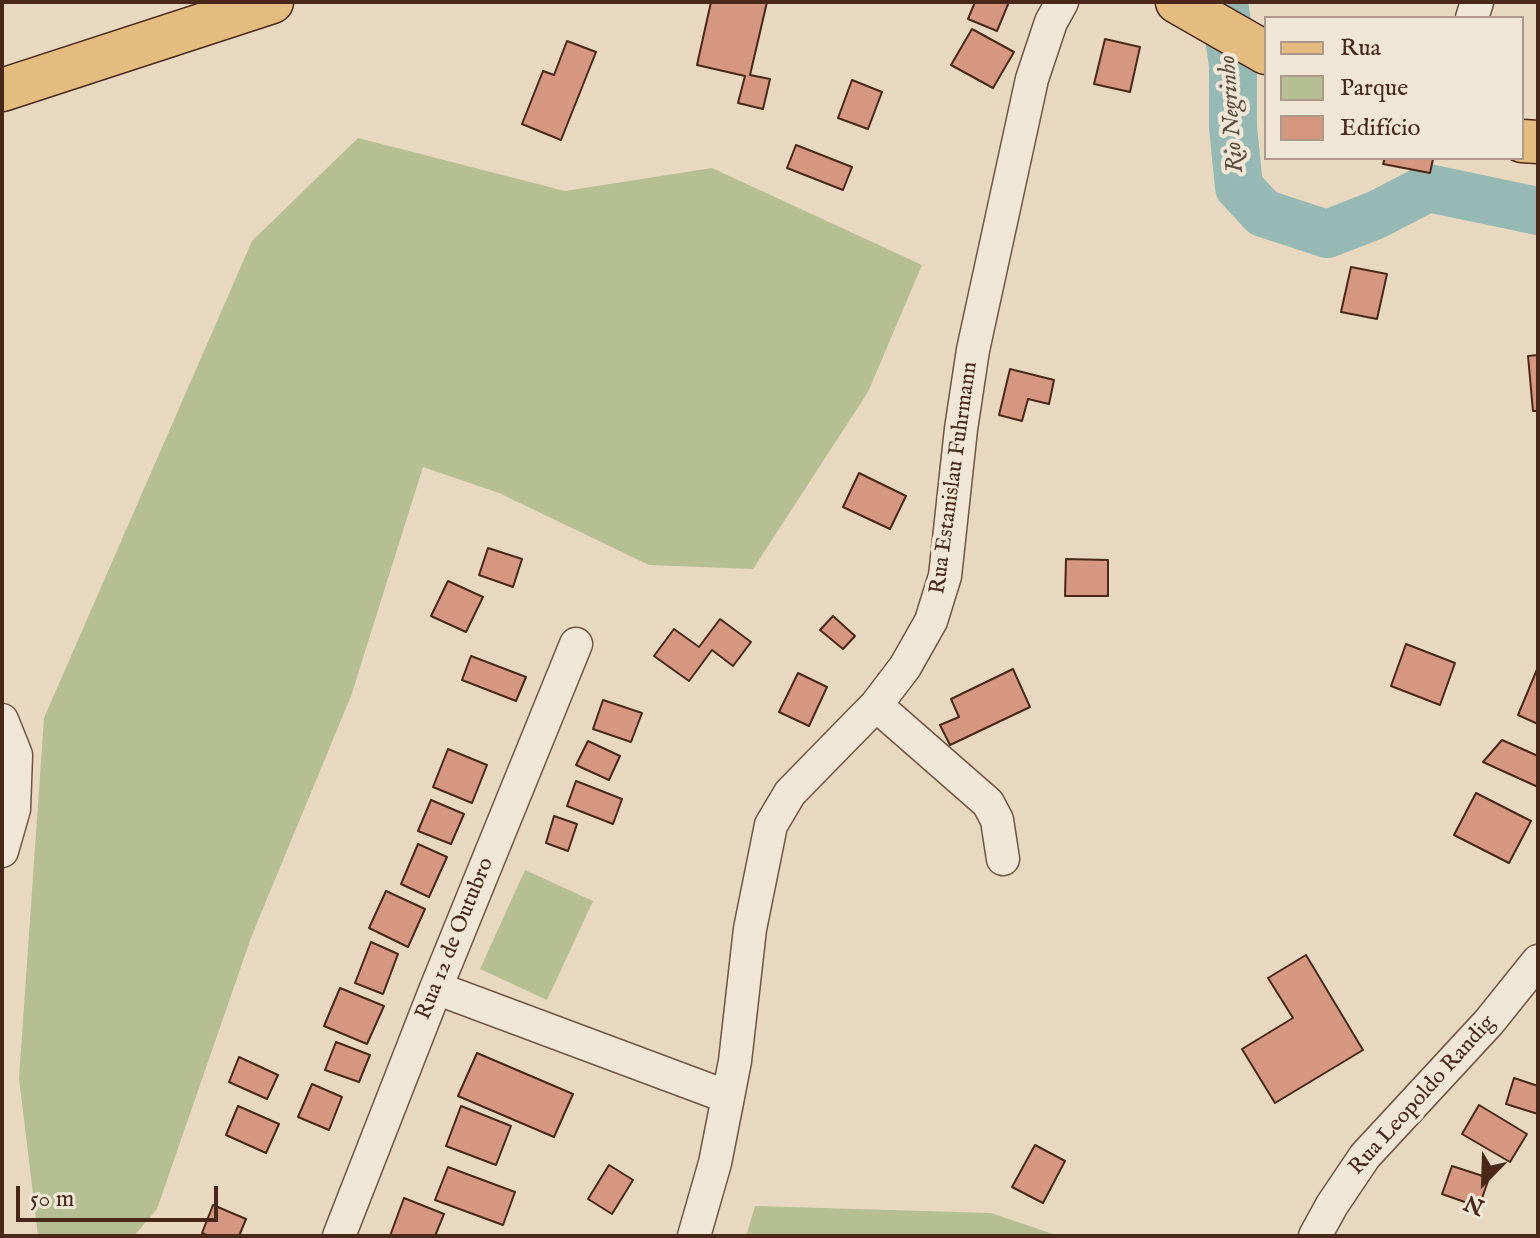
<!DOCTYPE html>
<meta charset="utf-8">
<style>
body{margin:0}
#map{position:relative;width:1540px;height:1238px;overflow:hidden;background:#e8d8c0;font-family:"IM FELL English",serif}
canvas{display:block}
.frame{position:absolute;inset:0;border:4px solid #492819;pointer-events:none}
.legend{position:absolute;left:1264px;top:16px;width:260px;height:144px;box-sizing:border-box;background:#f0e6d6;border:2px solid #ad9a8a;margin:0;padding:10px 14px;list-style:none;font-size:24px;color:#492819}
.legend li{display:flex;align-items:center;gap:16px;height:40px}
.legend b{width:40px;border:2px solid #ad9a8a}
.north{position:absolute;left:1444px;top:1142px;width:80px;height:80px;-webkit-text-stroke:6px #f0e6d6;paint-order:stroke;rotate:203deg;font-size:22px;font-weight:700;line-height:32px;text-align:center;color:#492819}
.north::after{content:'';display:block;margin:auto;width:28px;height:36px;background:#492819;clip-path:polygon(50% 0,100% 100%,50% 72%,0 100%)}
.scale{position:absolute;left:16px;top:1186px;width:202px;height:36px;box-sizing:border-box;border:4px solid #492819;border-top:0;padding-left:10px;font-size:24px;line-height:28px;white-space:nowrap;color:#492819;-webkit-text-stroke:6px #f0e6d6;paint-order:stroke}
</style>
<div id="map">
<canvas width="1540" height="1238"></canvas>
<div class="frame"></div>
<ul class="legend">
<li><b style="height:10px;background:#e4bc80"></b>Rua</li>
<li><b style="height:22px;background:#b5bf93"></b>Parque</li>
<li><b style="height:22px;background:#d69781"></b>Edifício</li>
</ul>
<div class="north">N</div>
<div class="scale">50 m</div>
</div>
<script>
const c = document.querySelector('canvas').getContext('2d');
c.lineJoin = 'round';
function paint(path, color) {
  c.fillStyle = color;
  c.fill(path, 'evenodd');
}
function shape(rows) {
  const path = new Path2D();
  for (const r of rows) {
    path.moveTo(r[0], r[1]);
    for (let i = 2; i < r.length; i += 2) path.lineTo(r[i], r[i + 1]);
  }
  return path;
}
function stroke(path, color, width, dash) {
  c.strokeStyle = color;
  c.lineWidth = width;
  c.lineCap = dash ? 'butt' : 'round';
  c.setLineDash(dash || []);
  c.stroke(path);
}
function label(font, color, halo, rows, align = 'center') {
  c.font = font + ' "IM FELL English",serif';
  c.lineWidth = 8;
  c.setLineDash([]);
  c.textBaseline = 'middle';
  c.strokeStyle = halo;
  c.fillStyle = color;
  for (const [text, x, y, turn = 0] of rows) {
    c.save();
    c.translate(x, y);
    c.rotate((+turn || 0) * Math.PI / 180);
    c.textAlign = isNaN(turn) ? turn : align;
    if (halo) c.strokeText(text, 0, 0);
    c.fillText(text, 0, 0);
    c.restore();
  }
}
paint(shape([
 [358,138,565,191,712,168,922,265,868,392,753,569,649,565,499,493,423,467,351,696,252,935,157,1209,134,1236,38,1236,19,1078,44,718,252,241],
 [525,870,593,901,547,1000,480,969],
 [755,1206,991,1213,1059,1236,746,1236]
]), '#b5bf93');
stroke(shape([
 [1224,2,1233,65,1233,127,1239,187,1263,213,1327,234,1376,215,1428,188,1538,211]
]), '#97b9b4', 48);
const building = shape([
 [711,2,767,2,750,75,770,79,763,109,738,103,745,76,697,65,711,2],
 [975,2,1009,2,997,31,968,19,975,2],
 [972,29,1014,52,993,88,951,65,972,29],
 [1105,39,1140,47,1130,92,1094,84,1105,39],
 [567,41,596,52,561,140,522,124,543,71,554,75,567,41],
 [852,80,882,92,868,129,838,118,852,80],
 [796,145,852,167,843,190,787,168,796,145],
 [1385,158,1430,158,1433,159,1430,173,1383,164,1385,158],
 [1351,267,1387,274,1377,319,1341,312,1351,267],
 [1538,355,1538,411,1533,411,1528,356,1538,355],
 [1010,369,1054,380,1049,404,1028,399,1022,421,999,415,1010,369],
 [859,473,906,496,890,529,843,507,859,473],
 [488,548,522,559,513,587,479,575,488,548],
 [1066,559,1108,560,1108,596,1065,596,1066,559],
 [448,581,483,597,466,632,431,616,448,581],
 [833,616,855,636,843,649,820,630,833,616],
 [720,619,751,642,733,666,712,650,689,681,654,656,674,629,699,647,720,619],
 [1406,644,1455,663,1440,705,1391,686,1406,644],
 [471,656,526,677,516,701,462,680,471,656],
 [1538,667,1538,724,1518,715,1538,667],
 [1013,669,1030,707,950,745,940,725,959,717,951,699,1013,669],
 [798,673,827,687,809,726,779,712,798,673],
 [603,700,642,713,631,742,593,729,603,700],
 [1502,740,1538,756,1538,787,1483,762,1502,740],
 [588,741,620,756,609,780,576,765,588,741],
 [448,749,487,765,472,803,433,787,448,749],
 [576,781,622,799,613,824,567,806,576,781],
 [1476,793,1531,821,1509,863,1454,835,1476,793],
 [431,800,464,814,451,844,418,831,431,800],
 [554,816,577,824,568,851,546,843,554,816],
 [418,844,447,857,429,897,401,884,418,844],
 [386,891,425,909,408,947,369,928,386,891],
 [371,942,398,954,383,994,355,983,371,942],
 [1306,955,1363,1050,1275,1103,1242,1049,1293,1018,1268,978,1306,955],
 [340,988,384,1006,367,1044,324,1026,340,988],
 [336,1042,370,1055,359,1082,325,1070,336,1042],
 [477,1053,573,1094,554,1137,458,1096,477,1053],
 [239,1057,278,1075,267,1099,229,1082,239,1057],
 [1514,1078,1538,1086,1538,1114,1506,1104,1514,1078],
 [312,1084,342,1097,329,1130,298,1117,312,1084],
 [1479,1105,1527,1134,1510,1162,1462,1134,1479,1105],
 [238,1106,279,1124,266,1153,226,1135,238,1106],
 [461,1106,511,1126,496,1165,446,1146,461,1106],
 [1035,1145,1065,1161,1043,1203,1012,1187,1035,1145],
 [609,1165,633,1180,612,1214,588,1199,609,1165],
 [1452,1166,1489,1178,1479,1207,1442,1194,1452,1166],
 [448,1167,515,1192,503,1225,435,1200,448,1167],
 [404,1198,444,1214,435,1236,390,1236,404,1198],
 [213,1205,246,1219,239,1236,209,1236,202,1233,213,1205]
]);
paint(building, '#d69781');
stroke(building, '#492819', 2);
const minor = shape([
 [1472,18,1477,2],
 [876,705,988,803,997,820,1003,859],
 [2,720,16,755,14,809,2,851],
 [436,988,728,1097],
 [339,1236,436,988,576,644],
 [694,1236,715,1163,728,1097,735,1061,750,929,771,825,790,793,876,705,905,667,931,621,945,576,961,429,973,350,1032,79,1051,22,1062,2],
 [1315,1236,1332,1205,1365,1156,1489,1022,1538,961]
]);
const major = shape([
 [1177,2,1266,53],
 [2,90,272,2],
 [1522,141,1538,142]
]);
stroke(minor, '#715443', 35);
stroke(major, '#492819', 45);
stroke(minor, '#f0e6d6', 32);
stroke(major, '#e4bc80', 42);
label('22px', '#492819', '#f0e6d6', [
 ["Rua Estanislau Fuhrmann",955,478,-82],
 ["Rua 12 de Outubro",456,939,-68],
 ["Rua Leopoldo Randig",1423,1096,-48]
]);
label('italic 24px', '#5c4c40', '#f0e6d6', [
 ["Rio Negrinho",1233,114,-94]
]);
</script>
